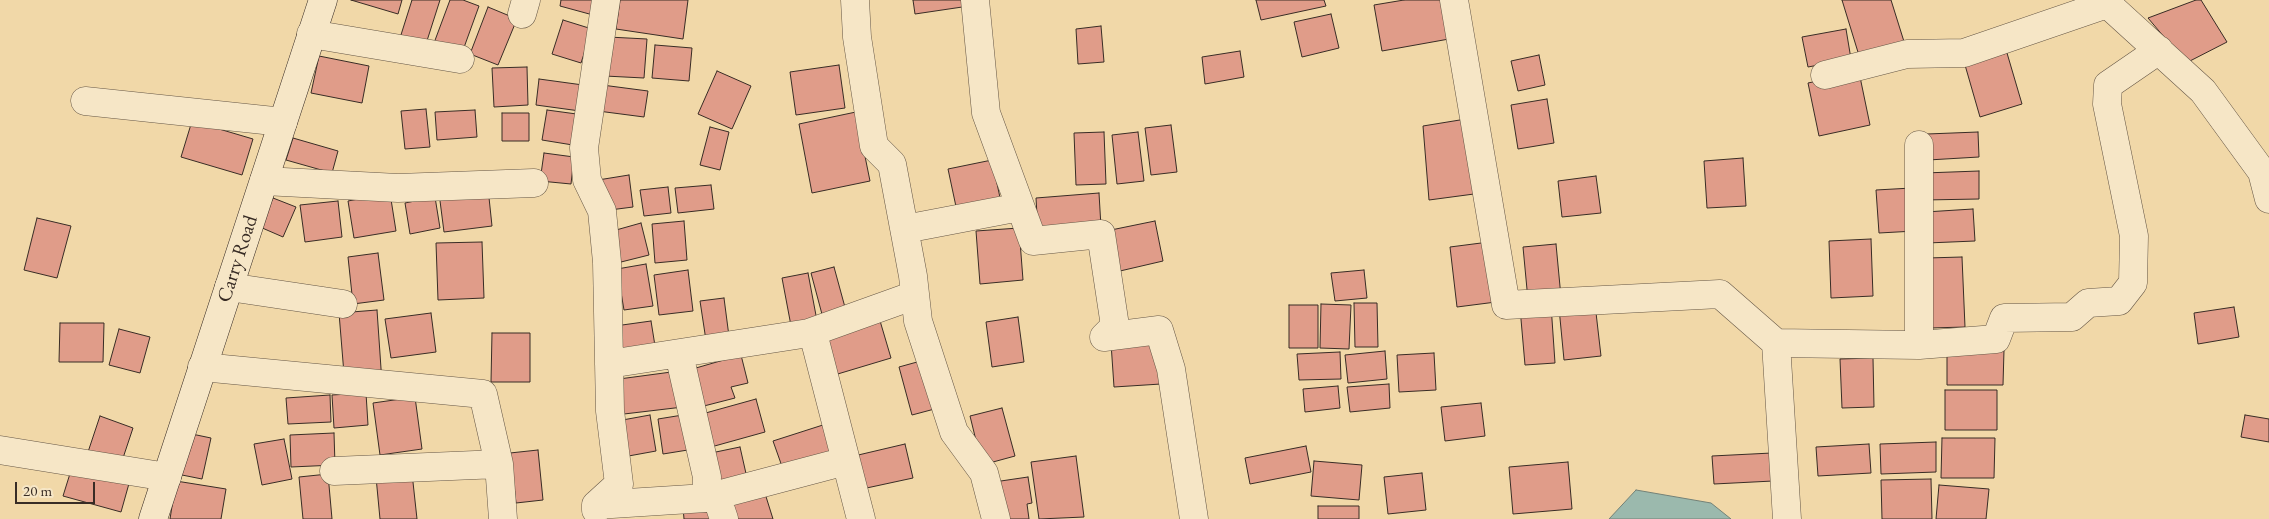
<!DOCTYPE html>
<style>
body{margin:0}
#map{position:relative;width:2269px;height:519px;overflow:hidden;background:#f1d8a8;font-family:"EB Garamond",serif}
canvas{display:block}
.scale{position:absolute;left:15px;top:482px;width:80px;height:22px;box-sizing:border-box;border:2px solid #382c25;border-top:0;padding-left:6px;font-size:15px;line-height:18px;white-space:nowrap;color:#382c25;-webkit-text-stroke:4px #f6e6c6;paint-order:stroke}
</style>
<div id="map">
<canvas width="2269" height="519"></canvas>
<div class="scale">20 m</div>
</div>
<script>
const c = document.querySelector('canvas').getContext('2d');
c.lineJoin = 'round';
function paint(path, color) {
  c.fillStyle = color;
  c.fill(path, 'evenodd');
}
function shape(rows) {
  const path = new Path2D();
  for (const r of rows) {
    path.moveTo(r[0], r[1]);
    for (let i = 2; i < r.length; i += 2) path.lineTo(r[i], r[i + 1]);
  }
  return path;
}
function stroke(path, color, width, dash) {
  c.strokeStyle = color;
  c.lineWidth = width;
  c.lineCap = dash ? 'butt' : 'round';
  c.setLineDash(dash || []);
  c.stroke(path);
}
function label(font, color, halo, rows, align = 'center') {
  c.font = font + ' "EB Garamond",serif';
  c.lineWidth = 4.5;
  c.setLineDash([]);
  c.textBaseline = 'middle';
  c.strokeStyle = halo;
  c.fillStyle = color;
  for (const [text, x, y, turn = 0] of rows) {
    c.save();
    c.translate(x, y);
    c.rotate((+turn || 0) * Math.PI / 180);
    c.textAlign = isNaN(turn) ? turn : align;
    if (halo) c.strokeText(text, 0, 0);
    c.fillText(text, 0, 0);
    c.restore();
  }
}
const water = shape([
 [1636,490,1711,503,1731,519,1609,519,1636,490]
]);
paint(water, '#9bb9ad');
stroke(water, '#738177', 1);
const building = shape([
 [351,0,402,0,398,14,351,0],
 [412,0,440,0,425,47,400,38,412,0],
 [450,0,463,0,479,6,462,53,434,43,450,0],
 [561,0,597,0,593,15,560,6,561,0],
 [620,0,688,0,683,39,616,29,620,0],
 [913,0,968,0,969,6,915,14,913,0],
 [1256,0,1324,0,1326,6,1261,20,1256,0],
 [1404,0,1442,0,1449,39,1382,51,1374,5,1404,0],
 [1842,0,1891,0,1906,48,1861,62,1842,0],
 [2196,0,2201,0,2227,42,2186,63,2148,18,2196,0],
 [488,7,517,19,498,65,470,54,488,7],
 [1331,14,1339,48,1302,57,1294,22,1331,14],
 [563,20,592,29,581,63,552,54,563,20],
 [1101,26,1104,62,1078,64,1076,29,1101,26],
 [1846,29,1851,59,1808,67,1802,37,1846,29],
 [608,37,647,39,644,78,605,76,608,37],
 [655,45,692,48,689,81,652,78,655,45],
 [1240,51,1244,77,1205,84,1202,57,1240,51],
 [2007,53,2022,104,1980,117,1965,65,2007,53],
 [1539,55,1545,85,1518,91,1511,61,1539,55],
 [319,56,369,66,362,103,311,93,319,56],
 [839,65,845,108,796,115,790,72,839,65],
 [527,67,528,105,494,107,492,68,527,67],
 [717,71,751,86,732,129,698,114,717,71],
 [1859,72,1870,125,1819,136,1808,83,1859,72],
 [539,79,583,85,580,111,536,105,539,79],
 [602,85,648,91,644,117,598,111,602,85],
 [1547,99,1554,143,1518,149,1511,105,1547,99],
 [426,109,430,147,405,149,401,111,426,109],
 [475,110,477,137,437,140,435,112,475,110],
 [547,110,584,115,579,146,542,140,547,110],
 [856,112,870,181,812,193,799,124,856,112],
 [502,113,529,113,529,141,502,141,502,113],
 [1466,119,1474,194,1429,200,1423,126,1466,119],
 [192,121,253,139,242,175,181,157,192,121],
 [1171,125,1177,172,1151,175,1145,128,1171,125],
 [710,127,729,132,720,170,700,165,710,127],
 [1104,132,1106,184,1076,185,1074,133,1104,132],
 [1138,132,1144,181,1117,184,1112,135,1138,132],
 [1978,132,1979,157,1928,160,1927,134,1978,132],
 [293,138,338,151,332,173,286,160,293,138],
 [544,153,574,157,571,184,540,181,544,153],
 [1743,158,1746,206,1707,208,1704,161,1743,158],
 [992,160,1002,207,958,216,948,169,992,160],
 [1979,171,1979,199,1924,200,1924,173,1979,171],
 [629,175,633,207,602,211,598,180,629,175],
 [1596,176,1601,213,1562,217,1558,181,1596,176],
 [711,185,714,209,678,213,675,188,711,185],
 [668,187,671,213,644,216,640,190,668,187],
 [488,188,492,226,444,232,439,193,488,188],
 [1912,188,1915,231,1879,233,1876,190,1912,188],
 [390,193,396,231,354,238,348,201,390,193],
 [1099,193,1101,227,1038,232,1036,198,1099,193],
 [435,197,440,228,410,234,405,203,435,197],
 [273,198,296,207,283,237,260,227,273,198],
 [338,201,342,237,305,242,300,205,338,201],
 [1973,209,1975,241,1927,243,1925,212,1973,209],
 [37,218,71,226,57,278,24,270,37,218],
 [684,221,687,260,655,263,652,224,684,221],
 [1155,221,1163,261,1120,271,1111,230,1155,221],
 [641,223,649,255,617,263,609,232,641,223],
 [1019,228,1023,280,980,284,976,231,1019,228],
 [1871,239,1873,296,1831,298,1829,241,1871,239],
 [482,242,484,298,438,300,436,243,482,242],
 [1489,242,1496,302,1457,307,1450,247,1489,242],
 [1556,244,1561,297,1528,300,1523,247,1556,244],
 [378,253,384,300,353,304,348,257,378,253],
 [1962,257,1965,327,1930,328,1927,258,1962,257],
 [646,264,653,306,624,310,617,269,646,264],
 [834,267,846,311,823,318,811,273,834,267],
 [688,270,693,311,659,315,654,275,688,270],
 [1364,270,1367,298,1335,301,1331,273,1364,270],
 [808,273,818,326,792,331,782,278,808,273],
 [724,298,730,344,707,347,700,301,724,298],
 [1354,303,1377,303,1378,347,1355,347,1354,303],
 [1321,304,1351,305,1349,349,1320,348,1321,304],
 [1595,304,1601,356,1564,360,1559,308,1595,304],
 [1289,305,1318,305,1318,348,1289,348,1289,305],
 [1551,305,1555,363,1525,365,1520,308,1551,305],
 [2234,307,2239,337,2198,344,2194,313,2234,307],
 [377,310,382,383,344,374,339,313,377,310],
 [431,313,436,352,391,358,385,319,431,313],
 [878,314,891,358,831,376,818,331,878,314],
 [1018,317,1024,362,992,367,986,322,1018,317],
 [651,321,656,352,620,358,615,326,651,321],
 [60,323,104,323,103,362,59,362,60,323],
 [119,329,150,337,140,373,109,365,119,329],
 [492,333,530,333,530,382,491,382,492,333],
 [1158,340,1161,384,1114,387,1111,343,1158,340],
 [1947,349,2004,350,2003,385,1947,385,1947,349],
 [1385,351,1387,379,1348,383,1345,355,1385,351],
 [1340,352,1341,379,1299,380,1297,354,1340,352],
 [1434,353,1436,390,1399,392,1397,355,1434,353],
 [741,355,748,383,731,387,735,398,700,407,689,370,741,355],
 [1873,358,1874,407,1842,408,1840,359,1873,358],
 [928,359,942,407,912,415,899,367,928,359],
 [679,371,683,407,624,414,619,379,679,371],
 [1389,384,1390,408,1350,412,1347,387,1389,384],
 [1338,386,1340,408,1305,412,1303,389,1338,386],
 [1945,390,1997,390,1997,430,1945,430,1945,390],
 [366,393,368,425,334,428,332,395,366,393],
 [330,395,331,422,288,424,286,398,330,395],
 [415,397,422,449,380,455,373,403,415,397],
 [756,399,765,432,711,447,702,414,756,399],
 [1481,403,1485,436,1445,441,1441,407,1481,403],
 [1002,408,1015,456,982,465,970,416,1002,408],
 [689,414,694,449,663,454,658,419,689,414],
 [650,415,656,451,623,457,617,421,650,415],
 [2245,415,2269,419,2269,442,2241,437,2245,415],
 [100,416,133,428,120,467,87,455,100,416],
 [826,424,836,454,784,472,773,441,826,424],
 [187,433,211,438,202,479,177,474,187,433],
 [334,433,335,465,291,467,290,435,334,433],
 [1942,438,1995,438,1994,478,1941,478,1942,438],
 [284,439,292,479,262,485,254,444,284,439],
 [1936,442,1936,472,1881,474,1880,444,1936,442],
 [905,444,913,478,862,489,854,456,905,444],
 [1869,444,1871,473,1818,476,1816,447,1869,444],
 [1306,446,1311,472,1250,484,1245,458,1306,446],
 [740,447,747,478,718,485,711,453,740,447],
 [538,450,543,500,516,503,510,453,538,450],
 [1772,453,1773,481,1714,484,1712,456,1772,453],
 [1076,456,1084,517,1039,519,1031,462,1076,456],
 [1314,461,1362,465,1359,500,1311,496,1314,461],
 [1568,462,1572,509,1513,514,1509,467,1568,462],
 [73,464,130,480,121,512,63,496,73,464],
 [412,473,417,519,380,519,376,477,412,473],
 [1422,473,1426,510,1388,514,1384,477,1422,473],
 [328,474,332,519,303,519,299,477,328,474],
 [1028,477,1032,503,1027,504,1029,519,1005,519,994,482,1028,477],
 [1931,479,1932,519,1882,519,1881,480,1931,479],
 [176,481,226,489,221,519,170,519,176,481],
 [1939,485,1989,489,1986,519,1936,519,1939,485],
 [763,487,773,519,727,519,722,499,763,487],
 [715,506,716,519,684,519,683,507,715,506],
 [1318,506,1359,506,1359,519,1318,519,1318,506]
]);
paint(building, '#e09c89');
stroke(building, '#382c25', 1);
const street = shape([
 [855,0,857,37,874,146,892,164,913,276,918,321,954,432,984,473,996,519],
 [975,0,986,113,1033,241,1101,234,1115,326,1104,337,1159,330,1171,369,1194,519],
 [1454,0,1506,305,1720,294,1776,343],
 [2103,0,2203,91,2262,172,2269,199],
 [522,14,526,0],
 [311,34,460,59],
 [1825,75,1907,54,1964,53,2107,4],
 [85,101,283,122],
 [264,181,398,188,534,183],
 [905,229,1020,207],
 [229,287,343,304],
 [1919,345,1996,339,2004,318,2072,317,2088,303,2119,301,2133,283,2134,236,2107,104,2108,85,2159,50],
 [609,364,809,333],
 [202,367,483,394,499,464],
 [0,450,167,477],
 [334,471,499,464,503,519],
 [716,495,724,519],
 [706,498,846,461],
 [596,505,619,484,610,411,607,262,602,211,587,180,584,148,606,0],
 [596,510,596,505,706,498,707,477,679,354],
 [861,519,815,341,809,333,915,295],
 [1787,519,1776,343,1919,345,1919,145]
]);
const secondary = shape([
 [153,519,323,0]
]);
stroke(street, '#665746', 29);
stroke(secondary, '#382c25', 29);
stroke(street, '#f6e6c6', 28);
stroke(secondary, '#f6e6c6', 28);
label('20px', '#382c25', '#f6e6c6', [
 ["Carry Road",238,259,-72]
]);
</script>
